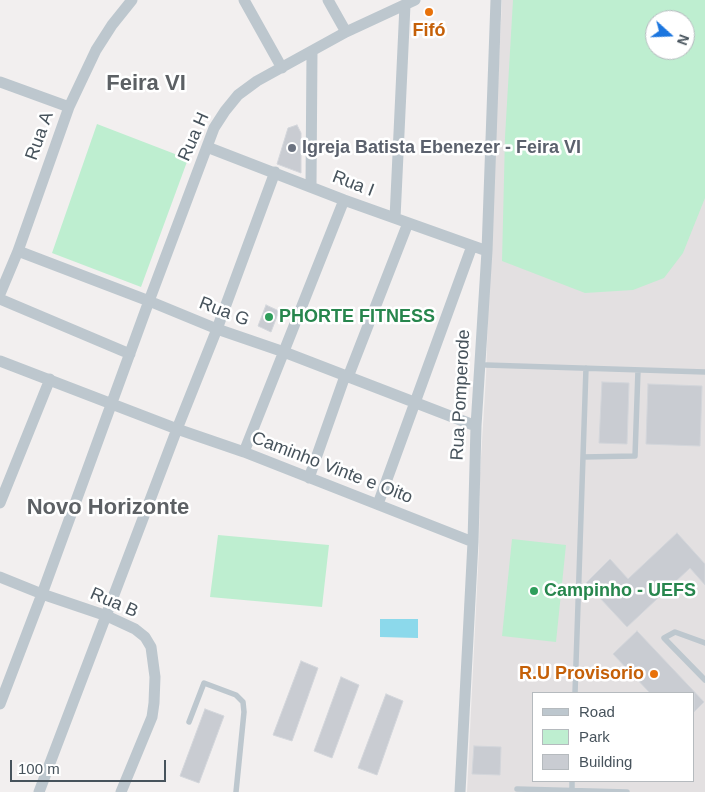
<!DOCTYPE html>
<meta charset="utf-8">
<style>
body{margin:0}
#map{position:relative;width:705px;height:792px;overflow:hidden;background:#f2efef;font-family:Helvetica,sans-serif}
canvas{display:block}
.legend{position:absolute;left:532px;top:692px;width:162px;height:90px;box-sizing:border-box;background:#fff;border:1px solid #b5babe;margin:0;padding:6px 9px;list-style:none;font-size:15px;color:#47535c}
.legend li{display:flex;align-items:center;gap:10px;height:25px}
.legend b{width:25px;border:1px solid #b5babe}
.north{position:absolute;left:645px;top:10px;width:50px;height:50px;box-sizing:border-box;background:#fff;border:1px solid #b5babe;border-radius:50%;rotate:110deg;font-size:14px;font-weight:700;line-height:20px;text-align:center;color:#47535c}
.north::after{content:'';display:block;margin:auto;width:18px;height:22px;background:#1c76df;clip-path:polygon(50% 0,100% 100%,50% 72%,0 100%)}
.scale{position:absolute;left:10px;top:760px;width:156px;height:22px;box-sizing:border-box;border:2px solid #47535c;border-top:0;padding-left:6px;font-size:15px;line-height:18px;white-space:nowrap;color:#47535c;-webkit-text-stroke:4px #fff;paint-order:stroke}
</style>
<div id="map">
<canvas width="705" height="792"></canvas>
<ul class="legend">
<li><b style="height:6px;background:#bdc7ce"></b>Road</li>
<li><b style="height:14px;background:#beeed0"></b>Park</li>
<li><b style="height:14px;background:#c9ccd2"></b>Building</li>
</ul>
<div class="north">N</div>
<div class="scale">100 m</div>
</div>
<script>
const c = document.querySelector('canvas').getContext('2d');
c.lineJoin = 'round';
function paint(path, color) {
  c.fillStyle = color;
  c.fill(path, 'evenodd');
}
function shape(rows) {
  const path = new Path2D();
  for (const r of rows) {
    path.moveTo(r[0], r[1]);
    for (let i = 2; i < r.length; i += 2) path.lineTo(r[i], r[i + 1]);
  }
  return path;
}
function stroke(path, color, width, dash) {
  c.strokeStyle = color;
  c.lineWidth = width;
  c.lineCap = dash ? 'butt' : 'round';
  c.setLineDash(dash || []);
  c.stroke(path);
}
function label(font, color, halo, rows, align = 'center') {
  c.font = font + ' Helvetica,sans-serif';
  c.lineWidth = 5;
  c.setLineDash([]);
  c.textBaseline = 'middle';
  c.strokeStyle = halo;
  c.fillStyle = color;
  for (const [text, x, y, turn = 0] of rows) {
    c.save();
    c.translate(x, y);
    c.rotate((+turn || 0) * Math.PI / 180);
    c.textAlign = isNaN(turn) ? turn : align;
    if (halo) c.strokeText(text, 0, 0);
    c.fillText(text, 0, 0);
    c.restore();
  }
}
paint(shape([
 [502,0,705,0,705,792,467,792,479,547,480,474,486,376,490,251],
 [655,20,685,20,685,50,655,50],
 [534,693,694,693,694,781,534,781]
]), '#e3e0e1');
paint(shape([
 [513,0,705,0,705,198,683,253,664,278,633,290,585,293,502,261,505,137],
 [655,20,685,20,685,50,655,50],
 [97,124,188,159,141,287,52,253],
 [218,535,329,545,322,607,210,597],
 [512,539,566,545,556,642,502,636]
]), '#beeed0');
paint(shape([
 [380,619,418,619,418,638,380,637]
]), '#8cd9eb');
const building = shape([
 [297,125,301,133,301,173,277,164,288,128,297,125],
 [266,305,279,311,271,332,258,326,266,305],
 [602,382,629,383,627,444,599,443,602,382],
 [648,384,702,386,700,446,646,444,648,384],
 [677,533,705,564,705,585,690,568,627,627,586,583,610,559,628,579,677,533],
 [637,631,704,702,694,712,694,693,650,693,613,654,637,631],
 [301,661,318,668,292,741,273,735,301,661],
 [341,677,359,685,332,758,314,751,341,677],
 [386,694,403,701,377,775,358,768,386,694],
 [205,709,224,716,199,783,180,776,205,709],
 [474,746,501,747,500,775,472,774,474,746]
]);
paint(building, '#c9ccd2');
stroke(building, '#d3d6db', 1);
stroke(shape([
 [486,365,705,372],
 [583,457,635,456,638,370],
 [705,643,675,632,664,638,705,680],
 [575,693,586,368],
 [189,722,204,683,236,695,243,702,244,712,236,792],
 [517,789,627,792],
 [572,790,572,781]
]), '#bdc7ce', 5.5);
stroke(shape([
 [244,0,282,68],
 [328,0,346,32],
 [0,82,69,107],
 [207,147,344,200,487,251],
 [311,186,312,51],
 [395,218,405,5],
 [18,251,149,301,217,329,284,352,476,426],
 [0,294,18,251,69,107,96,50,112,25,132,0],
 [0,299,130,354],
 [0,361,177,429,244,452,473,542],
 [348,377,408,223],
 [244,452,344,200],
 [309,478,345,376],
 [0,503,50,379],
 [378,504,472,246],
 [0,577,42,594,107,616,135,629,145,637,151,647,155,677,154,703,152,717,121,792],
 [0,704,42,594,149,301,214,128,225,111,238,95,257,81,346,32,415,0],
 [39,792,177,429,217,329,275,172],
 [460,792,473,542,476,426,487,251,496,0]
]), '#bdc7ce', 11);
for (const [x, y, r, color] of [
 [429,12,5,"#e8710a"],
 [292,148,5,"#6b7280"],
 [269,317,5,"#2e9e5b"],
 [534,591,5,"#2e9e5b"],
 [654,674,5,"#e8710a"]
]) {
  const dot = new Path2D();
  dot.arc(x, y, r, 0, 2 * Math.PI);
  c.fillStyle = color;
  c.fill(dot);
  stroke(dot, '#fff', 2);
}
label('bold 18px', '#c56008', '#fff', [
 ["Fifó",429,31],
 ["R.U Provisorio",644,674,"right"]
]);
label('18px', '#47535c', '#fff', [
 ["Rua A",40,136,-70],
 ["Rua H",194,137,-66],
 ["Rua I",353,184,21],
 ["Rua G",224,312,21],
 ["Rua Pomperode",461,395,-87],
 ["Caminho Vinte e Oito",332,468,21],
 ["Rua B",114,603,23]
]);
label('bold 18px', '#5b616d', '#fff', [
 ["Igreja Batista Ebenezer - Feira VI",302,148]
], 'left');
label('bold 18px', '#27864d', '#fff', [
 ["PHORTE FITNESS",279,317],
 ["Campinho - UEFS",544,591]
], 'left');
label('bold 22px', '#5c6064', '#fff', [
 ["Feira VI",146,84],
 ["Novo Horizonte",108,508]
]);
</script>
